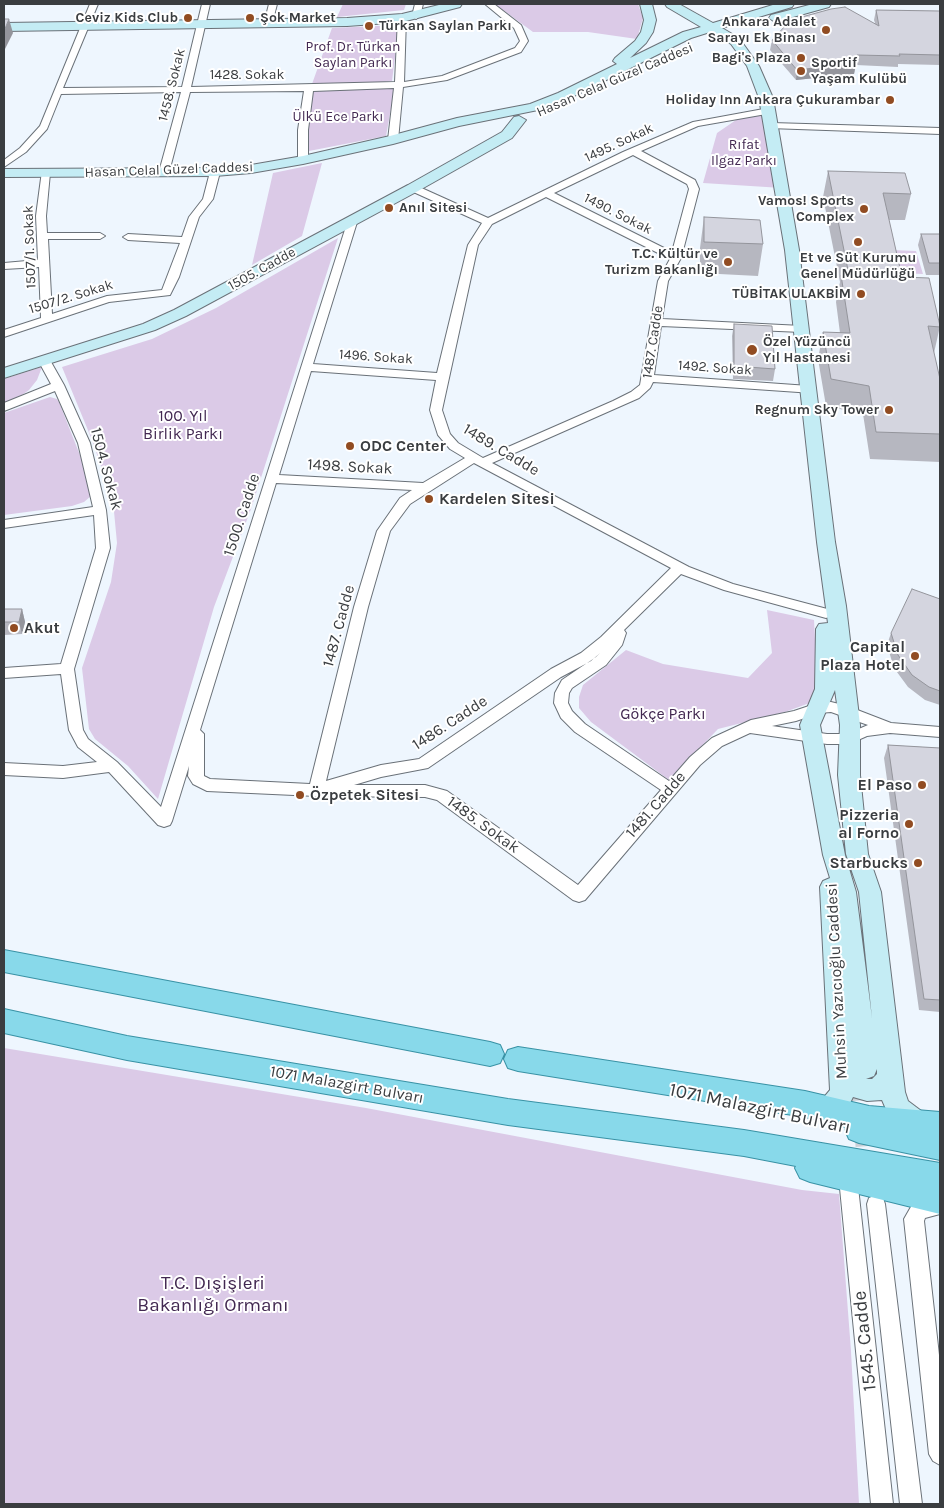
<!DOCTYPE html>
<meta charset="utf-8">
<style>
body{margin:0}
#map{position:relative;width:944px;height:1508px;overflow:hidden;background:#eef6fe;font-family:Karla,sans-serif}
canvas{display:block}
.frame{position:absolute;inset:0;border:5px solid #3a3d40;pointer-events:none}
</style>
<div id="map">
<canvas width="944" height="1508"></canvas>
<div class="frame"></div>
</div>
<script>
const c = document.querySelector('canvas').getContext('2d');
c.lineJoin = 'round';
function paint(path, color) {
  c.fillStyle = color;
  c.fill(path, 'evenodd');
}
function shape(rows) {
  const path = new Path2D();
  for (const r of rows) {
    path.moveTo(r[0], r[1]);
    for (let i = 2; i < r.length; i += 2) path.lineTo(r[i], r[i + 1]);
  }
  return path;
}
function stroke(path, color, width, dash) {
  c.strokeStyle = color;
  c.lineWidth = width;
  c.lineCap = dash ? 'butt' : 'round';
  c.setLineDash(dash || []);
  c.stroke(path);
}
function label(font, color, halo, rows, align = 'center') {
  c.font = font + ' Karla,sans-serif';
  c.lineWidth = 4;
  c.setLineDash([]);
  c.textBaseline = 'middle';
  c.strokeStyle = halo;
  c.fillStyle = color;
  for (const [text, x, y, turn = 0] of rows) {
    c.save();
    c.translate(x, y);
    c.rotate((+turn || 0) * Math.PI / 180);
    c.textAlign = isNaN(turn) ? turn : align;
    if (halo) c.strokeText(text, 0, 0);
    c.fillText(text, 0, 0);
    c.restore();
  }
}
paint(shape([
 [343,4,406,4,404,10,337,17],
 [489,4,638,4,643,18,637,39,588,32,533,32,503,10,498,11],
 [399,25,392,81,346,85,312,84,332,28],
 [395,86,386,136,309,151,306,122,310,90],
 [769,111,782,188,703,183,717,133,736,120],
 [322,163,302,236,252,265,273,173],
 [338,238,251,509,214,607,158,799,128,766,95,739,89,729,82,668,111,582,117,543,113,501,92,440,62,367,152,339,216,308],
 [892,250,916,251,923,274,898,273],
 [42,367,37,380,29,390,18,398,4,404,4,379],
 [50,397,57,399,59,402,87,473,91,496,84,502,72,506,4,515,4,413],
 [767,610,814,620,818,695,815,701,785,712,718,729,669,780,591,722,579,708,579,697,583,685,626,650,663,664,748,678,772,653],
 [4,1048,366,1108,802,1190,839,1194,851,1351,859,1504,4,1504]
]), '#dbcae7');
stroke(shape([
 [865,1069,874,1183]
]), '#cad1d8', 31, [31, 15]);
const street = shape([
 [90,4,98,4,63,88,182,87,202,4,210,4,191,87,395,82,398,18,402,15,406,18,404,82,442,76,515,48,520,41,514,28,485,4,494,4,521,25,528,41,521,52,447,80,403,87,398,140,393,143,388,140,394,88,313,91,308,130,308,160,303,163,298,160,298,130,304,91,190,92,169,172,164,175,159,172,181,92,61,94,47,129,26,152,4,167,4,160,20,148,40,126,90,4],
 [269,4,277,4,272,24,268,27,264,24,269,4],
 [415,4,423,4,420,16,416,19,412,16,415,4],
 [769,108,774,111,772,113,698,126,641,151,695,180,699,189,681,258,668,281,662,319,802,326,808,329,802,332,661,326,654,375,809,386,813,387,815,390,813,393,653,382,650,388,639,398,492,463,689,567,733,584,831,610,833,613,831,616,826,618,724,590,681,574,624,630,626,633,622,645,606,665,572,688,569,693,568,703,572,711,585,724,669,781,690,757,712,738,751,720,794,711,818,703,831,702,847,706,891,723,940,727,940,737,890,733,867,736,849,744,827,744,750,733,722,746,700,765,585,900,579,902,573,900,437,800,425,797,316,796,207,791,193,784,188,776,189,766,172,821,170,825,164,827,158,825,109,772,63,778,4,775,4,763,63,766,97,762,78,747,69,730,61,674,4,678,4,668,61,664,96,548,94,515,4,528,4,520,93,507,78,443,55,391,4,411,4,403,51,384,39,362,41,360,49,360,51,362,64,385,90,443,106,510,110,548,74,669,83,730,88,739,117,762,161,807,349,217,357,217,358,219,313,364,437,373,468,245,482,223,409,190,409,186,417,186,488,218,623,152,693,122,769,108],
 [633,155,687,184,689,189,672,252,554,193,633,155],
 [546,197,670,259,658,281,640,385,631,392,613,401,483,458,458,443,450,434,442,410,478,245,492,224,546,197],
 [311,371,436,380,430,410,438,435,450,449,465,458,423,483,279,475,311,371],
 [474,463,671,568,601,637,581,653,551,669,419,759,381,765,326,781,368,607,390,531,410,504,474,463],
 [276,483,412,490,400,498,377,531,354,607,310,784,210,779,204,776,204,734,200,730,276,483],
 [600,653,596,657,562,680,555,693,554,703,561,718,575,732,661,790,578,885,447,791,425,785,354,785,381,777,428,768,561,677,591,661,600,653],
 [831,712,868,725,847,734,827,734,772,726,796,721,819,713,831,712],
 [772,123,940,128,940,134,769,128,769,124,772,123],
 [215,169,220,172,213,199,199,217,179,277,170,295,109,302,4,337,4,330,41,318,39,267,4,269,4,263,38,260,36,216,42,171,45,170,50,173,46,216,47,233,100,233,105,236,100,239,48,239,52,314,107,296,162,290,180,243,128,240,123,237,128,234,182,237,189,217,203,199,210,172,215,169],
 [848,1169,855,1172,857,1178,893,1504,871,1504,839,1178,841,1172,848,1169],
 [876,1195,883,1198,885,1204,922,1504,900,1504,867,1204,869,1198,876,1195],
 [940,1196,940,1214,925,1218,924,1221,940,1364,940,1465,933,1461,929,1454,904,1219,912,1205,940,1196]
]);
const secondary = shape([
 [443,4,462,4,460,7,402,22,347,26,4,31,4,23,347,18,402,14,443,4],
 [640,4,652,4,656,20,653,32,646,43,630,58,683,32,701,27,667,7,665,4,679,4,713,23,776,4,794,4,792,7,722,28,739,38,759,66,773,98,799,250,835,542,846,606,860,725,860,775,868,854,881,892,905,1092,908,1101,924,1113,928,1121,924,1129,915,1133,906,1129,889,1116,882,1100,867,1101,853,1097,848,1107,839,1116,830,1120,804,1113,800,1105,804,1097,813,1094,825,1096,830,1090,820,887,823,881,830,878,823,855,800,725,815,689,816,629,819,624,828,623,817,542,785,250,759,98,747,66,731,44,710,32,691,38,568,99,538,110,459,126,393,144,303,164,251,173,215,176,4,177,4,169,215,168,251,165,303,156,390,136,457,118,530,104,558,93,617,64,613,61,615,58,635,41,641,32,644,20,640,4],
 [835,690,840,725,838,775,846,854,859,892,872,1018,856,892,845,855,820,725,835,690],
 [877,1069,877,1074,872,1079,866,1079,874,1076,877,1069],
 [813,4,831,4,829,7,775,22,769,18,771,15,813,4],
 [519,116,526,120,512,138,418,191,186,316,155,330,4,378,4,368,143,324,174,310,408,185,502,132,514,117,519,116]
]);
const primary = shape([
 [4,950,490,1042,500,1045,504,1054,500,1063,490,1066,4,972,4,950],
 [4,1009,127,1036,508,1099,744,1130,940,1163,940,1214,810,1182,800,1178,795,1168,796,1166,744,1156,508,1125,127,1060,4,1033,4,1009],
 [518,1047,805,1091,869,1106,940,1112,940,1160,859,1143,849,1139,845,1130,846,1127,805,1117,518,1071,508,1068,504,1059,508,1050,518,1047]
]);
stroke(street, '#6a7178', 2);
stroke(secondary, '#6a7178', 2);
stroke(primary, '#3992a5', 2);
paint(street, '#fff');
paint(secondary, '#c4ecf4');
paint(primary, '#88d9ea');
paint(shape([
 [876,10,940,11,940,65,898,64,898,67,856,65,854,74,796,80,770,50,772,40,875,23,874,20],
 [828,171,911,194,905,220,889,220,902,277,940,326,934,353,940,379,940,462,870,459,863,414,826,406,818,359,823,332,840,333,836,302,840,282,823,197],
 [704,217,763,244,758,276,700,273,700,248],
 [921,234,940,234,940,275,926,275,918,245],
 [734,324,775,369,773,381,733,379,732,336],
 [940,599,940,705,925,700,908,687,894,668,887,645,891,633],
 [4,609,22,609,25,622,22,634,4,635],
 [888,745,940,748,940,1012,919,1010,884,758]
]), '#b6b7c0');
paint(shape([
 [9,19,13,33,4,51,4,31],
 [856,63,854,74,796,80,797,70],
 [22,609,25,622,22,634,19,622]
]), '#94959c');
const building = shape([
 [845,7,879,26,876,10,940,11,940,55,899,54,900,56,857,55,856,63,797,70,772,40,787,24,798,18,831,9,845,7],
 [4,19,9,19,4,31,4,19],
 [828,171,905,173,911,194,883,193,902,277,929,278,940,326,940,327,928,326,940,379,940,434,876,432,869,386,831,379,823,332,850,333,841,275,849,275,828,171],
 [704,217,760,220,763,244,704,242,704,217],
 [921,234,940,234,940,263,929,263,921,234],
 [734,324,772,326,775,369,734,366,734,324],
 [912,589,940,599,940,691,929,687,912,675,898,655,891,633,912,589],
 [4,609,22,609,19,622,4,622,4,609],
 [888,745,940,748,940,1000,924,999,888,745]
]);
paint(building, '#d4d5df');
stroke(building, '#94959c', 1);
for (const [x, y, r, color] of [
 [188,18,5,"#914c22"],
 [250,18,5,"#914c22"],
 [369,26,5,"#914c22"],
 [826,30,5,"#914c22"],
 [801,58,5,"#914c22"],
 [801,71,5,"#914c22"],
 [890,100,5,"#914c22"],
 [389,208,5,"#914c22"],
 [864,209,5,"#914c22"],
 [858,242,5,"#914c22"],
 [728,262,5,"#914c22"],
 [861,294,5,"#914c22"],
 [752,350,6,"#914c22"],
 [889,410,5,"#914c22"],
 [350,446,5,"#914c22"],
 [429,499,5,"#914c22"],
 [14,628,5,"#914c22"],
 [915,656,5,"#914c22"],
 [922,785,5,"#914c22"],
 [300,795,5,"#914c22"],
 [909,824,5,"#914c22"],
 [918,863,5,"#914c22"]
]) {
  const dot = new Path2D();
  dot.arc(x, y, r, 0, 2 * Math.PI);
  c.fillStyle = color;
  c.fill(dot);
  stroke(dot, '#fff', 2);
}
label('bold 14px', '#3a3d40', '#fff', [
 ["Ceviz Kids Club",178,18],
 ["Şok Market",260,18,"left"],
 ["Ankara Adalet",816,22],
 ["Sarayı Ek Binası",816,38],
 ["Türkan Saylan Parkı",379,26,"left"],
 ["Bagi's Plaza",791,58],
 ["Sportif",811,63,"left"],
 ["Yaşam Kulübü",811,79,"left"],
 ["Holiday Inn Ankara Çukurambar",880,100],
 ["Vamos! Sports",854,201],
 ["Complex",854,217],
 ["Anıl Sitesi",399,208,"left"],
 ["T.C. Kültür ve",718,254],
 ["Turizm Bakanlığı",718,270],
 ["Et ve Süt Kurumu",858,258,"center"],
 ["Genel Müdürlüğü",858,274,"center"],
 ["TÜBİTAK ULAKBİM",851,294],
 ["Özel Yüzüncü",763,342,"left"],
 ["Yıl Hastanesi",763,358,"left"],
 ["Regnum Sky Tower",879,410]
], 'right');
label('14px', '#422851', '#fff', [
 ["Prof. Dr. Türkan",353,47],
 ["Saylan Parkı",353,63],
 ["Ülkü Ece Parkı",338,117],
 ["Rıfat",744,145],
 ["Ilgaz Parkı",744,161]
]);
label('14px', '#3a3d40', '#fff', [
 ["1428. Sokak",247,75],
 ["Hasan Celal Güzel Caddesi",615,80,-23],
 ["1458. Sokak",172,85,-76],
 ["1495. Sokak",619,143,-25],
 ["Hasan Celal Güzel Caddesi",169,170,-2],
 ["1490. Sokak",618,214,27],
 ["1507/1. Sokak",30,247,-92],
 ["1505. Cadde",262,269,-29],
 ["1507/2. Sokak",71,297,-17],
 ["1487. Cadde",653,342,-81],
 ["1496. Sokak",376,357,4],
 ["1492. Sokak",715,368,4]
]);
label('16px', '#422851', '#fff', [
 ["100. Yıl",183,416],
 ["Birlik Parkı",183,434],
 ["Gökçe Parkı",663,714]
]);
label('bold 16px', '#3a3d40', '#fff', [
 ["ODC Center",360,446],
 ["Kardelen Sitesi",439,499],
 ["Akut",24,628],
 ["Capital",905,647,"right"],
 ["Plaza Hotel",905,665,"right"],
 ["El Paso",912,785,"right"],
 ["Özpetek Sitesi",310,795],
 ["Pizzeria",899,815,"right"],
 ["al Forno",899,833,"right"],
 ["Starbucks",908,863,"right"]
], 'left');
label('16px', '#3a3d40', '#fff', [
 ["1489. Cadde",501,450,31],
 ["1498. Sokak",350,467,3],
 ["1504. Sokak",106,469,75],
 ["1500. Cadde",242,515,-72],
 ["1487. Cadde",339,626,-75],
 ["1486. Cadde",450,723,-33],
 ["1481. Cadde",656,805,-49],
 ["1485. Sokak",483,825,36],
 ["Muhsin Yazıcıoğlu Caddesi",837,981,-93],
 ["1071 Malazgirt Bulvarı",347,1085,10]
]);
label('19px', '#3a3d40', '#fff', [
 ["1071 Malazgirt Bulvarı",760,1109,12],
 ["1545. Cadde",865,1341,-96]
]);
label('19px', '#422851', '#fff', [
 ["T.C. Dışişleri",213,1284],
 ["Bakanlığı Ormanı",213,1306]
]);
</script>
